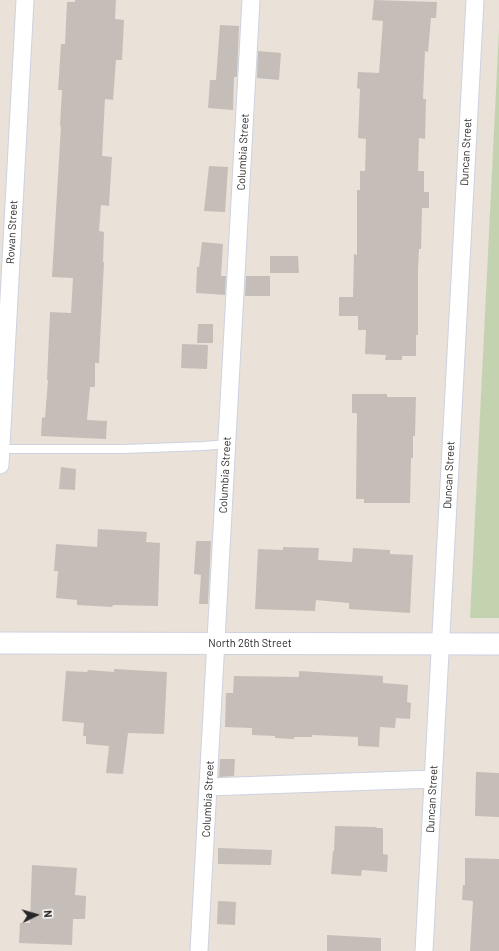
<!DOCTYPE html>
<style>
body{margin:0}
#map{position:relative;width:499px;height:951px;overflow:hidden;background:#eae1d8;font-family:Barlow,sans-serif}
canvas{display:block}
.north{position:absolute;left:16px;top:895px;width:40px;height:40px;-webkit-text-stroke:3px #fff;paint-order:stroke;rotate:85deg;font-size:11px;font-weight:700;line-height:16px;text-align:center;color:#272727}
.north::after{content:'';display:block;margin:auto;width:14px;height:18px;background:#272727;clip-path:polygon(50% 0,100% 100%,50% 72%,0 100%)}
</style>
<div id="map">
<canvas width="499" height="951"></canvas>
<div class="north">N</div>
</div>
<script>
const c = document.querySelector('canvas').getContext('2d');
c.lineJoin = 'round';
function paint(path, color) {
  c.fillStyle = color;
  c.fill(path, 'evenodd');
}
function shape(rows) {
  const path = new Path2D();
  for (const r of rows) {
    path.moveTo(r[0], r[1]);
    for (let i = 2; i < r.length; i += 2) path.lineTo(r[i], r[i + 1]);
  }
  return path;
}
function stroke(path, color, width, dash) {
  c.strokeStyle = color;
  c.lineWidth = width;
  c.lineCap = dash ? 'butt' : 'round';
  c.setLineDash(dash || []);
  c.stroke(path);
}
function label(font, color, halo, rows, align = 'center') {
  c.font = font + ' Barlow,sans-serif';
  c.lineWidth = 3.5;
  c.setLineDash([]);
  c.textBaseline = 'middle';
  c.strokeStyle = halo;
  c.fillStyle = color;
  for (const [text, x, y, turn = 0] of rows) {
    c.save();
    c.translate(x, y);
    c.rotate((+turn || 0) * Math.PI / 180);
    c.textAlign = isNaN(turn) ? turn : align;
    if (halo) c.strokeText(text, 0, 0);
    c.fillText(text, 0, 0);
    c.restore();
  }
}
paint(shape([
 [499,30,499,618,470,618]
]), '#c4d3af');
paint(shape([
 [75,0,116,0,115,19,124,20,122,60,116,60,113,100,105,99,102,156,112,157,109,206,101,205,99,231,104,232,103,262,104,262,99,363,95,363,95,387,90,387,87,420,107,421,106,439,41,436,42,417,45,418,48,380,47,380,50,312,71,313,73,278,52,277,61,126,60,126,62,90,58,90,60,60,61,44,65,44,67,2,75,2],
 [374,0,437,2,436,18,431,18,428,52,425,51,423,99,426,99,425,139,419,138,418,171,424,171,424,192,429,192,429,208,422,208,421,249,419,249,418,270,418,335,416,335,416,356,402,356,402,360,385,360,386,355,365,354,366,330,358,330,358,316,339,316,339,297,353,297,354,254,357,255,357,190,360,190,360,171,365,171,366,139,358,138,360,89,357,88,358,72,379,73,383,21,372,20],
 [220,25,239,26,237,77,234,77,233,110,208,108,210,80,216,80],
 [258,51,281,53,279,80,257,78],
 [209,166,228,167,225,212,204,211],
 [202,242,223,244,221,276,226,276,225,295,196,293,197,267,199,267],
 [270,256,298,256,299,273,270,273],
 [246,276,270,276,270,296,245,296],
 [198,324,213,324,213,343,197,343],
 [182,344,208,345,207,369,181,368],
 [352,394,387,394,387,397,416,397,415,436,413,436,413,458,411,458,410,503,364,503,364,499,356,499,357,413,352,413],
 [61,467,76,469,75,490,59,489],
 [98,529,147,532,146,542,160,543,158,606,113,605,112,607,77,605,77,600,56,598,58,571,54,571,56,544,97,547],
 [196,541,211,541,208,604,199,604,201,575,194,574],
 [283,547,319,548,318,560,352,562,353,548,390,550,390,554,413,555,410,613,349,609,349,603,316,600,315,611,255,609,258,549,283,550],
 [114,669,167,672,164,734,128,733,123,774,106,773,109,746,86,744,86,736,83,736,84,723,62,721,66,671,87,672,88,670,114,672],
 [299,671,383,676,383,683,408,685,407,702,411,703,410,719,396,718,395,728,380,727,379,747,358,746,358,737,312,735,312,737,294,737,294,739,275,738,275,736,252,735,252,728,225,727,226,693,233,693,234,676,299,677],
 [220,759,235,759,234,776,219,777],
 [476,772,499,773,499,817,475,816],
 [335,826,376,827,377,828,383,828,383,854,388,855,387,872,362,870,361,876,331,874,333,851,334,851],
 [218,848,272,850,271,865,218,864],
 [465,858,499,859,499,951,470,951,473,901,462,900,463,885,465,885],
 [32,865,77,868,75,895,86,896,85,919,73,919,72,945,19,943,20,923,30,923],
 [218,901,236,902,235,925,217,924],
 [327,935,381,938,381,951,327,951]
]), '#c5beb8');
const service = shape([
 [1,449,123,449,204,446,227,444]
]);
const minor = shape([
 [0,465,25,0],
 [208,787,433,779],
 [199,951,251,0],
 [424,951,475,0]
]);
const tertiary = shape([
 [0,643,499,644]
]);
stroke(service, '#cdd2e0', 10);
stroke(minor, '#cdd2e0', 19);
stroke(tertiary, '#cdd2e0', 23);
stroke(service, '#fff', 8);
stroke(minor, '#fff', 17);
stroke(tertiary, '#fff', 21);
label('11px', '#272727', '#fff', [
 ["Columbia Street",243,152,-87],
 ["Duncan Street",466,152,-87],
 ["Rowan Street",12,232,-87],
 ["Columbia Street",225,475,-87],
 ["Duncan Street",449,475,-87],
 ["North 26th Street",250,643],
 ["Columbia Street",208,799,-87],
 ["Duncan Street",432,799,-87]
]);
</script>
